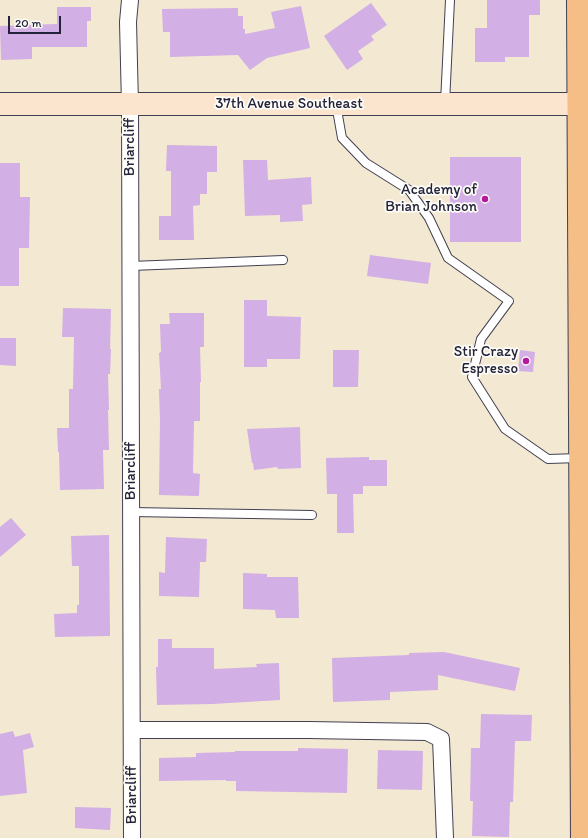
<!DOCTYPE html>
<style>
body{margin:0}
#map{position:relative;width:588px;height:838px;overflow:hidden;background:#f3e8d1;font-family:Itim,sans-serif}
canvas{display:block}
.scale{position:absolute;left:8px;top:16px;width:53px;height:18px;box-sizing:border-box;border:2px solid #22223b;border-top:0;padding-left:5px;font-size:12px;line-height:14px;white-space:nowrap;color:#22223b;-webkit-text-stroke:3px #fdfcf7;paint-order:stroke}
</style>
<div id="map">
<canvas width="588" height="838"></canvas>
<div class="scale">20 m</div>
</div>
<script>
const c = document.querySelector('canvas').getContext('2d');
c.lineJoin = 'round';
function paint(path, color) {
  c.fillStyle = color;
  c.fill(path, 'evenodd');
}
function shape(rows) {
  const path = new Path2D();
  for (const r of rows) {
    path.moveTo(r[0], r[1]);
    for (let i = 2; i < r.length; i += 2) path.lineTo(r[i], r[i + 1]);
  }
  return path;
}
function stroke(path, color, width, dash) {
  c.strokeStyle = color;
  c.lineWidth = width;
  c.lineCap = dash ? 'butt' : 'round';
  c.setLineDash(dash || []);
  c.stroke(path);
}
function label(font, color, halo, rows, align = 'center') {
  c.font = font + ' Itim,sans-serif';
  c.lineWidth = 3.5;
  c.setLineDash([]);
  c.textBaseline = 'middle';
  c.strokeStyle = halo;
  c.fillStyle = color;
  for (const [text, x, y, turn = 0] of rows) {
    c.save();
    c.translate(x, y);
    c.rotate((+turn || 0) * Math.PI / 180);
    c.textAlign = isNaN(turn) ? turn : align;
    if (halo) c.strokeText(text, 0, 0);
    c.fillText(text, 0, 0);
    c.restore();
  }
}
paint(shape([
 [487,0,540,0,540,15,529,15,529,57,505,57,505,62,475,62,475,28,487,28],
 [371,3,387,25,371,36,374,40,358,51,363,59,347,70,324,36],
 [301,6,310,48,267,58,250,70,238,55,170,57,170,32,163,32,162,9,238,8,238,16,243,16,243,29,245,29,245,34,275,28,271,12],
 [57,7,91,7,91,21,87,21,87,47,32,47,32,59,1,60,0,26,57,24],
 [167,145,217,146,217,172,207,172,207,194,200,194,200,205,193,206,194,240,159,240,159,216,171,216,171,171,166,171],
 [450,157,521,157,521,242,450,242],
 [243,160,267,160,268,180,311,177,312,204,302,205,303,221,280,222,280,215,245,216],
 [0,163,20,163,20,197,30,197,29,248,19,248,19,286,0,286],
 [370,255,431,263,428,284,367,276],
 [244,300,267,300,267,316,301,317,300,359,267,359,267,367,244,367],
 [63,308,111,309,110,349,111,349,110,374,108,374,109,410,108,410,109,450,103,450,104,489,60,490,59,452,58,452,57,428,69,428,69,389,73,389,74,337,62,337],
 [169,313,204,313,204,347,200,347,201,382,200,382,200,421,194,421,193,473,200,474,199,496,159,495,160,421,159,389,161,389,159,353,161,352,160,324,170,324],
 [0,338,16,338,16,366,0,365],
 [333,350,359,350,358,387,333,387],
 [520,350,535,352,533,372,518,371],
 [300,427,301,468,278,469,277,467,254,470,253,463,252,463,247,429],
 [369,457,369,460,387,460,387,486,363,486,363,494,353,494,354,533,337,533,337,494,327,494,326,458],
 [11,518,26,535,0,557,0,527],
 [109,535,110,636,55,637,54,614,77,613,77,605,79,605,79,566,72,566,71,536],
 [166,537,207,539,206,562,200,562,199,597,159,596,159,572,165,573],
 [243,573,267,574,267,577,298,577,299,618,276,618,275,610,243,609],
 [158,639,172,639,172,648,214,648,214,669,257,667,256,664,279,663,280,700,212,704,157,705,156,667,158,667],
 [444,652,520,668,515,691,438,675,438,690,390,692,390,700,333,702,332,658,409,655,409,653],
 [481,714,532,715,531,741,515,741,513,802,510,802,509,837,472,836,473,801,470,801,471,748,480,748],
 [13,731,15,737,30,733,34,747,23,750,27,793,0,796,0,734],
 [298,748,348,749,347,793,236,791,236,781,226,781,226,780,159,781,159,758,196,757,196,753,235,752,235,751,298,751],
 [378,750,423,751,422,790,377,789],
 [75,807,111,808,110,830,75,828]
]), '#d2afe4');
const lane = shape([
 [445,103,450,0],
 [336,104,342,138,366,163,409,190,429,218,448,258,509,301,481,339,472,377,505,429,548,459,579,458],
 [131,266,283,260],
 [131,512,312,515]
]);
const street = shape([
 [130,0,128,22,130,105,132,838],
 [132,730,309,730,427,732,441,739,445,838]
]);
const secondary = shape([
 [0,104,588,104]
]);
const primary = shape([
 [578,0,582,838]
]);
stroke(lane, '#414052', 10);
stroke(street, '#414052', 18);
stroke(secondary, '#414052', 24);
stroke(primary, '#414052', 24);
stroke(lane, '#fff', 8);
stroke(street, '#fff', 16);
stroke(secondary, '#fbe5cf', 22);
stroke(primary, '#f6be87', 22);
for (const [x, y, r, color] of [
 [485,199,4,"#b5179e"],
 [526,361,4,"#b5179e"]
]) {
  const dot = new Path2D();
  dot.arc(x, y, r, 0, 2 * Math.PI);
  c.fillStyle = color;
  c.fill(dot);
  stroke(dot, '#fdfcf7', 1.5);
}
label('15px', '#22223b', '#fdfcf7', [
 ["37th Avenue Southeast",289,104],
 ["Briarcliff",130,147,-90],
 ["Briarcliff",131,471,-90],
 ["Briarcliff",132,795,-90]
]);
label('15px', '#22223b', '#fdfcf7', [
 ["Academy of",477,190],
 ["Brian Johnson",477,207],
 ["Stir Crazy",518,352],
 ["Espresso",518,369]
], 'right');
</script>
